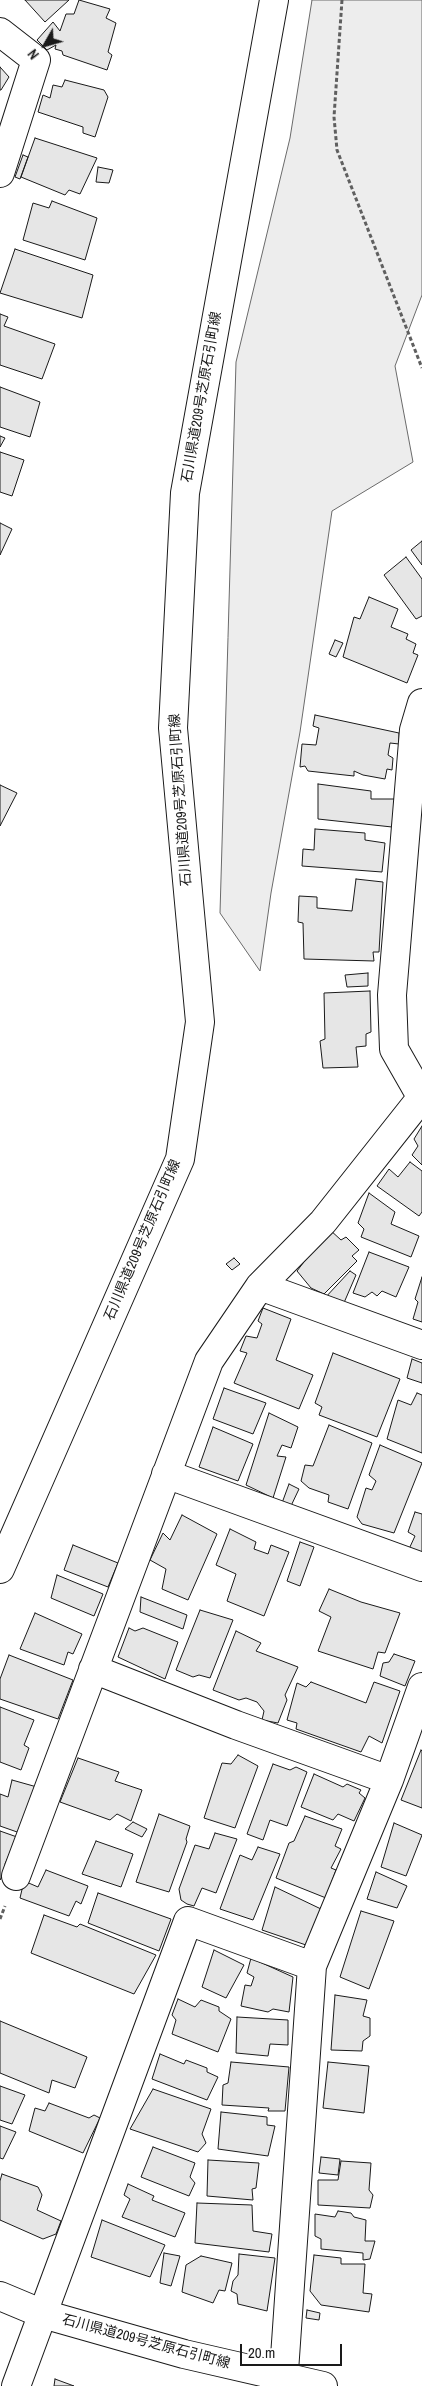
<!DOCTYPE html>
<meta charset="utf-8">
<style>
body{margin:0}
#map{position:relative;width:422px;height:2386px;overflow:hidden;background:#fff;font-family:"Archivo Narrow",sans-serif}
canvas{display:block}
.north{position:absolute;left:20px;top:20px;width:50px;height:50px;-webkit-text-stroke:4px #fff;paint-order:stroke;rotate:232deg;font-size:14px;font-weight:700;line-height:20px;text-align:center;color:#1a1a1a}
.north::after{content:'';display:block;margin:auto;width:18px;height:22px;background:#1a1a1a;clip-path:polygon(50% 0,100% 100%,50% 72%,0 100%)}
.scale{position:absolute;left:240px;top:2344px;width:102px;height:22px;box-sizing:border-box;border:2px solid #1a1a1a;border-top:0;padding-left:6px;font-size:15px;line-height:18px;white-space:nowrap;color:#1a1a1a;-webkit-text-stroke:4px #fff;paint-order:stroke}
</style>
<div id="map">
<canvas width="422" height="2386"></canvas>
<div class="north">N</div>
<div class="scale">20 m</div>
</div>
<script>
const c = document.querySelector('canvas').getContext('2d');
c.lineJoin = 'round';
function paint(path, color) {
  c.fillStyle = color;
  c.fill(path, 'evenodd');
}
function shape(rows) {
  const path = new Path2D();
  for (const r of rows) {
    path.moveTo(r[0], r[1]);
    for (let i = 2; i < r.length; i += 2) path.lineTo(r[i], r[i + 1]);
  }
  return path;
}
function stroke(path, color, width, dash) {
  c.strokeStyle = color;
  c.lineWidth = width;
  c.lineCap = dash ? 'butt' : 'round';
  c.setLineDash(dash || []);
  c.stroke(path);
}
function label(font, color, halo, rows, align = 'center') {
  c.font = font + ' "Archivo Narrow","Noto Sans JP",sans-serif';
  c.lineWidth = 4;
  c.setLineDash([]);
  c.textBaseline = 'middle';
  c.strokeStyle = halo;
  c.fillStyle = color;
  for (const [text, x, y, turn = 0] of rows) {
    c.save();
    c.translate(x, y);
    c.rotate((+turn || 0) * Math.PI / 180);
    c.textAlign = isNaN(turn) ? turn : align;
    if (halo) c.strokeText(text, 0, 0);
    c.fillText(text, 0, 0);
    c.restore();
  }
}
const built = shape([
 [312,0,422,0,422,295,395,366,413,462,332,511,300,732,271,893,260,971,220,913,236,362,290,138,312,0]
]);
paint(built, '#ededed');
stroke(built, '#6a6a6a', 1);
const building = shape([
 [25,0,69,0,45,22,25,0],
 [79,0,110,9,106,18,116,23,108,52,112,55,107,70,63,55,62,51,55,49,56,45,47,50,37,40,53,22,60,31,66,14,74,14,79,0],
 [0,67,9,77,1,90,0,90,0,67],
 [65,80,104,90,108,97,95,137,83,133,83,127,38,112,43,95,50,98,53,85,62,87,65,80],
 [35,138,97,158,80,194,69,190,65,195,21,177,35,138],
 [23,155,28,157,20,179,15,177,23,155],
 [98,167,113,170,109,183,96,182,98,167],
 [52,201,97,218,85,260,23,240,33,203,49,208,52,201],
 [15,249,93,275,82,318,0,293,15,249],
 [0,314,8,317,4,326,55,344,42,379,0,365,0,314],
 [0,387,40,402,30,437,0,427,0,387],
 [0,436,5,438,0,447,0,436],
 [0,452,24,460,12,496,0,492,0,452],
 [0,523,12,529,0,555,0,523],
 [422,541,422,565,411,550,422,541],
 [406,557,422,579,422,616,416,619,384,575,406,557],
 [369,597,398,609,391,627,408,634,406,639,416,644,413,653,418,655,407,683,343,657,354,617,360,619,369,597],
 [335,640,343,643,336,657,329,654,335,640],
 [315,715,399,733,399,744,390,743,388,755,393,758,392,770,387,769,385,779,363,775,354,771,354,776,308,771,305,766,300,767,302,744,316,745,319,728,313,726,315,715],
 [318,784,371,791,371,799,395,799,392,827,318,819,318,784],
 [0,785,17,793,0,826,0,785],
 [315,829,365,833,365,840,385,843,382,872,302,866,303,849,314,850,315,829],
 [356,879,383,882,379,952,373,952,374,961,304,959,303,923,298,922,299,896,317,897,317,908,352,911,356,879],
 [368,973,368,986,347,987,345,975,368,973],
 [370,991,371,1032,366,1034,366,1046,356,1047,358,1067,323,1068,320,1041,325,1039,324,993,370,991],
 [422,1126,422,1165,412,1155,418,1146,414,1139,422,1126],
 [410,1162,422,1171,422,1212,419,1216,377,1186,389,1169,398,1177,410,1162],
 [369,1193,395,1212,391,1224,419,1236,411,1257,361,1237,364,1229,358,1223,369,1193],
 [329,1229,341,1240,346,1237,359,1250,352,1256,357,1261,324,1294,311,1288,297,1271,329,1229],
 [369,1252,409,1267,396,1297,382,1291,377,1296,372,1292,365,1297,353,1293,369,1252],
 [234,1258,240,1264,232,1270,226,1264,234,1258],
 [350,1271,356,1275,343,1305,324,1299,350,1271],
 [422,1277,422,1322,413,1319,418,1302,415,1299,422,1277],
 [263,1308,291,1319,276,1360,313,1375,299,1409,234,1383,247,1353,240,1351,246,1336,257,1338,262,1324,258,1321,263,1308],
 [333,1353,400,1379,377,1437,319,1415,322,1407,315,1403,333,1353],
 [412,1359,422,1363,422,1383,407,1378,412,1359],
 [224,1388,266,1403,253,1434,213,1419,224,1388],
 [417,1393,422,1395,422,1453,387,1439,398,1400,411,1405,417,1393],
 [269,1413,298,1427,291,1448,282,1445,277,1456,286,1457,273,1498,246,1485,269,1413],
 [329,1425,372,1443,348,1509,328,1502,329,1495,309,1488,301,1481,305,1465,313,1466,329,1425],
 [213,1427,253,1444,238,1481,199,1467,213,1427],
 [380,1445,422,1463,394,1533,362,1524,357,1517,366,1488,372,1490,376,1481,369,1475,380,1445],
 [289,1484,299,1489,290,1508,282,1503,289,1484],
 [415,1512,422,1514,422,1553,409,1549,415,1536,408,1532,415,1512],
 [182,1515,217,1534,188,1600,162,1589,166,1569,150,1560,163,1533,170,1540,182,1515],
 [230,1529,256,1542,254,1549,268,1554,271,1545,289,1552,264,1616,227,1601,236,1574,216,1565,230,1529],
 [300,1542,314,1547,300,1586,287,1581,300,1542],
 [73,1545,118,1563,108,1587,64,1570,73,1545],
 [57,1575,103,1594,94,1616,51,1598,57,1575],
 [329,1589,361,1602,400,1613,385,1653,378,1652,373,1669,318,1651,331,1617,319,1611,329,1589],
 [141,1597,187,1615,183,1629,140,1612,141,1597],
 [200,1610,233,1620,210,1678,199,1675,193,1677,176,1670,200,1610],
 [35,1613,82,1634,73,1654,68,1652,64,1665,20,1649,35,1613],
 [129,1628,135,1631,143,1628,178,1642,165,1679,118,1657,129,1628],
 [236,1631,261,1643,256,1651,298,1667,285,1695,287,1700,278,1723,262,1720,264,1711,257,1702,246,1698,239,1700,213,1690,236,1631],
 [394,1654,415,1661,405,1686,380,1676,383,1663,389,1662,394,1654],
 [9,1655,73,1680,58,1719,0,1699,0,1679,9,1655],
 [311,1682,366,1703,374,1682,400,1691,382,1743,369,1736,361,1752,296,1729,297,1723,287,1720,297,1683,306,1687,311,1682],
 [0,1707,34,1720,24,1745,29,1748,21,1770,0,1762,0,1707],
 [421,1750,422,1751,422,1808,401,1800,421,1750],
 [238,1755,258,1766,235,1828,204,1818,222,1763,231,1764,238,1755],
 [78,1758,119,1772,115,1781,142,1790,131,1821,117,1814,110,1820,60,1802,78,1758],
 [273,1764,290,1770,296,1767,307,1772,287,1826,270,1820,263,1840,247,1834,273,1764],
 [314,1774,343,1787,347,1784,361,1790,359,1793,365,1798,354,1821,338,1814,333,1820,301,1807,314,1774],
 [12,1780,37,1787,20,1833,0,1826,0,1794,8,1797,12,1780],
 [159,1814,190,1826,186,1839,187,1842,169,1892,136,1882,159,1814],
 [305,1816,342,1829,335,1846,341,1849,331,1868,336,1870,326,1898,276,1878,289,1843,294,1841,305,1816],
 [133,1822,147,1829,142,1837,125,1829,133,1822],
 [394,1823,422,1835,406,1876,381,1867,394,1823],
 [0,1831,17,1837,5,1864,7,1869,0,1880,0,1831],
 [215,1833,237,1839,216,1893,202,1888,194,1906,187,1904,181,1900,179,1889,195,1845,209,1849,215,1833],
 [96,1841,133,1854,121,1887,82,1874,96,1841],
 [258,1847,280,1854,253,1920,220,1909,240,1855,252,1860,258,1847],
 [46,1870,88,1886,81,1904,76,1901,69,1916,20,1898,24,1881,38,1887,46,1870],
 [376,1872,407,1886,397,1908,367,1899,376,1872],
 [275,1887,321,1909,306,1945,262,1930,275,1887],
 [98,1893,171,1919,159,1951,88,1923,98,1893],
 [361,1911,394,1921,369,1989,340,1977,361,1911],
 [44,1915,77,1927,80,1924,156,1955,134,1994,31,1953,44,1915],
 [214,1950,244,1965,226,1998,202,1987,214,1950],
 [251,1958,293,1977,289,2012,273,2009,268,2012,241,2006,245,1985,251,1986,254,1977,247,1973,251,1958],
 [335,1995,367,2000,363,2016,370,2018,370,2036,363,2041,362,2051,331,2050,335,1995],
 [178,1999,195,2007,201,2000,219,2007,219,2011,231,2019,218,2052,172,2034,176,2020,172,2015,178,1999],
 [237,2017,288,2020,288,2045,270,2044,268,2056,236,2053,237,2017],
 [0,2021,87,2057,75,2088,52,2080,49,2093,0,2073,0,2021],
 [160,2054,184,2064,186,2060,207,2068,207,2072,218,2077,207,2100,152,2079,160,2054],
 [231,2062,289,2067,285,2111,268,2111,269,2108,222,2105,223,2085,228,2083,231,2062],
 [328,2062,369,2066,364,2113,323,2108,328,2062],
 [0,2086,25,2095,12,2124,0,2120,0,2086],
 [153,2089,211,2109,202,2134,206,2143,198,2152,130,2129,153,2089],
 [49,2103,89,2118,94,2115,100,2118,83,2153,29,2131,35,2108,45,2111,49,2103],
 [221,2112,267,2117,267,2125,275,2126,268,2156,218,2149,221,2112],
 [0,2126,16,2132,3,2159,0,2158,0,2126],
 [153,2147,195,2163,190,2177,195,2183,189,2196,141,2177,153,2147],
 [321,2157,340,2159,338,2175,319,2173,321,2157],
 [208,2160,259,2163,256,2188,252,2189,253,2200,207,2196,208,2160],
 [341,2161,371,2163,369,2190,373,2195,370,2208,318,2205,318,2180,338,2180,341,2161],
 [2,2174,38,2187,42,2195,37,2210,61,2221,56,2234,43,2239,0,2220,0,2181,2,2174],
 [128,2184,154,2196,152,2200,185,2213,175,2237,122,2217,130,2199,124,2195,128,2184],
 [197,2203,252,2205,253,2231,272,2234,269,2252,195,2243,197,2203],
 [338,2211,351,2213,354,2217,366,2220,365,2241,375,2241,370,2259,363,2260,363,2253,321,2249,321,2239,315,2236,315,2214,335,2217,338,2211],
 [102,2220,165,2245,150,2277,91,2257,102,2220],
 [164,2253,180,2256,171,2286,160,2283,164,2253],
 [239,2254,275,2258,267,2311,238,2304,237,2294,231,2291,233,2281,238,2275,239,2254],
 [314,2255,341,2258,341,2264,365,2264,363,2293,372,2294,369,2312,321,2305,310,2291,314,2255],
 [201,2256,232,2263,225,2291,219,2290,213,2303,182,2292,186,2265,201,2256],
 [307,2310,320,2313,319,2320,306,2318,307,2310],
 [55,2379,74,2386,54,2386,55,2379]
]);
paint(building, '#e6e6e6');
stroke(building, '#1a1a1a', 1);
const minor = shape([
 [0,32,36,60,0,173],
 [422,703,414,730,392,995,394,1049,422,1098],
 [260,1286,422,1345],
 [166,1474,422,1567],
 [93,1669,236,1725,389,1780],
 [16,1876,209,1361,260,1286,323,1222,422,1097],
 [16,2386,188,1921,312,1966],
 [283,2386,312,1966,389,1780,422,1687]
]);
const major = shape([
 [0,1569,180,1159,200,1022,173,728,185,493,274,0],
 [0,2296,43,2314,110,2333,184,2354,323,2386]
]);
stroke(minor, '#1a1a1a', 30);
stroke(major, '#1a1a1a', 30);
stroke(shape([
 [342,0,334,117,337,150,422,368],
 [0,1919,5,1906]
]), '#5f5f5f', 3, [4, 2.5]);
stroke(minor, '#fff', 28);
stroke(major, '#fff', 28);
label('14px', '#1a1a1a', '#fff', [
 ["石川県道209号芝原石引町線",202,397,-80],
 ["石川県道209号芝原石引町線",181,800,-94],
 ["石川県道209号芝原石引町線",143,1240,-67],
 ["石川県道209号芝原石引町線",146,2342,15]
]);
</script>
